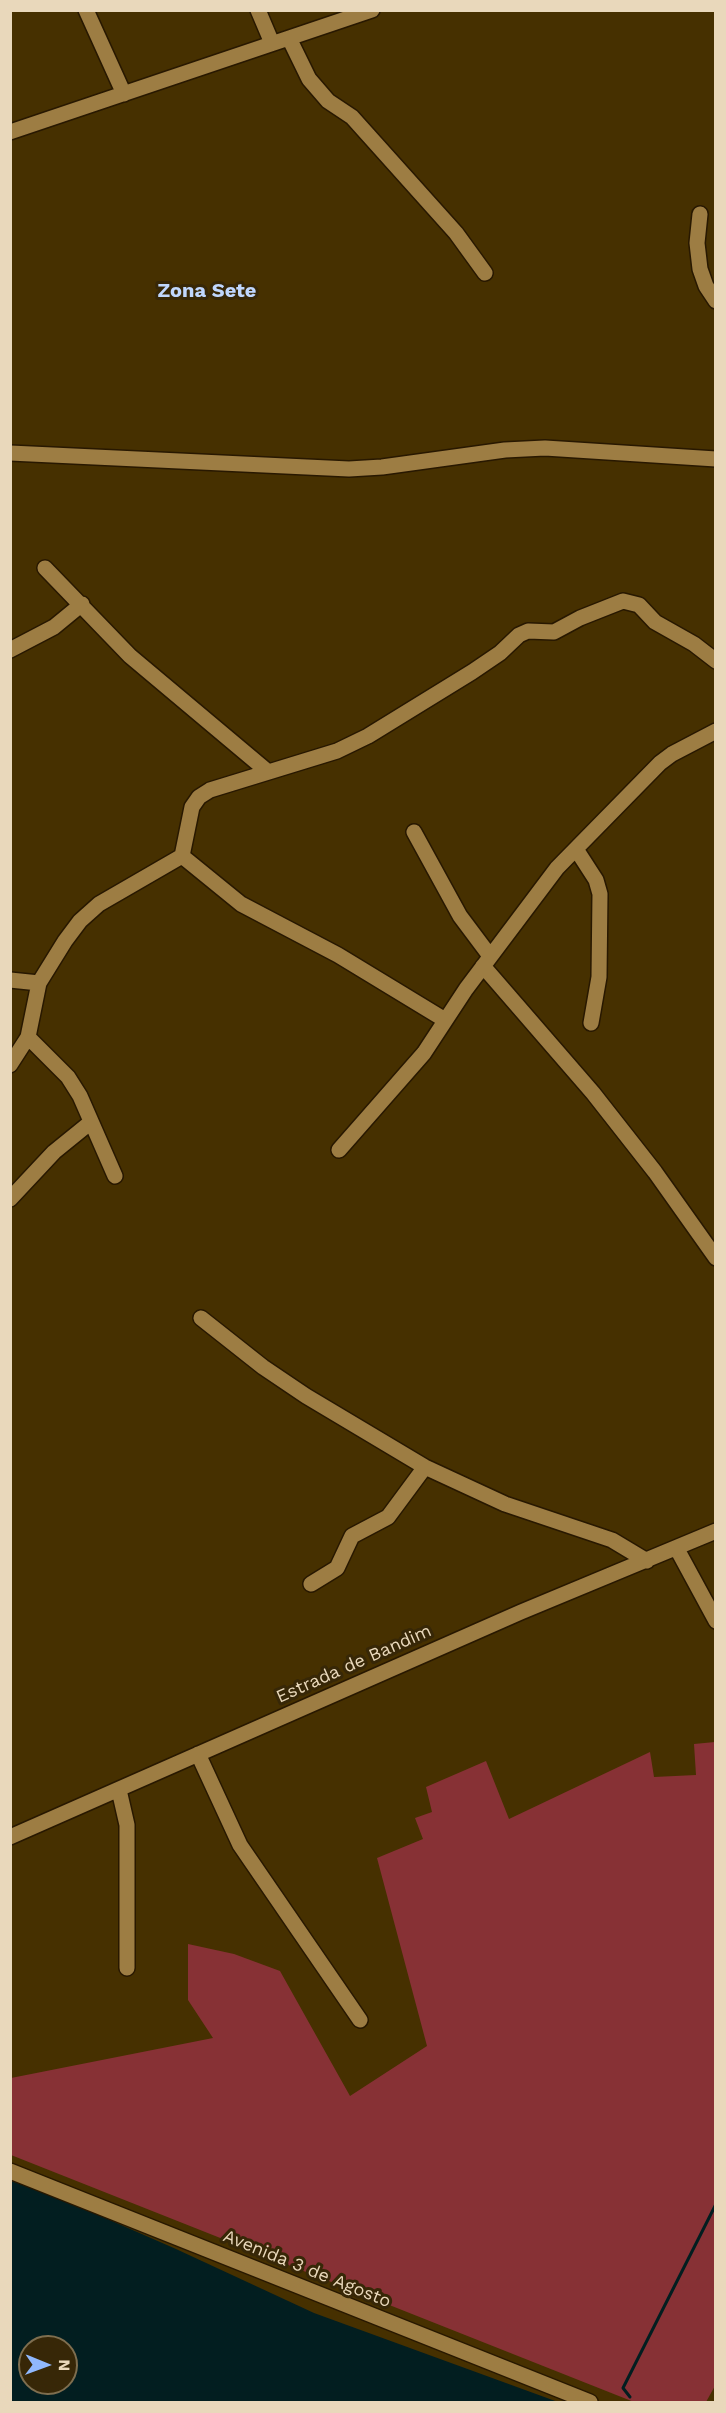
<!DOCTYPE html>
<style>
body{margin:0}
#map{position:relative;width:726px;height:2413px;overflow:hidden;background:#463000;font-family:"Work Sans",sans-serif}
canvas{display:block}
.frame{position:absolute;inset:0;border:12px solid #e9d8bb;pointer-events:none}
.north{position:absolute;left:18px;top:2335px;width:60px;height:60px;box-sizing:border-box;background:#372707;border:2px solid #7e6e4f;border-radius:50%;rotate:91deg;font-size:16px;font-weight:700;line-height:24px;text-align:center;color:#e9d8bb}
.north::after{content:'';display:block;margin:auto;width:21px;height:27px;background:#90b8fd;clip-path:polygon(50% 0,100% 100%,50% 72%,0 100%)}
</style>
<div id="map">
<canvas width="726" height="2413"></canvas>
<div class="frame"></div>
<div class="north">N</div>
</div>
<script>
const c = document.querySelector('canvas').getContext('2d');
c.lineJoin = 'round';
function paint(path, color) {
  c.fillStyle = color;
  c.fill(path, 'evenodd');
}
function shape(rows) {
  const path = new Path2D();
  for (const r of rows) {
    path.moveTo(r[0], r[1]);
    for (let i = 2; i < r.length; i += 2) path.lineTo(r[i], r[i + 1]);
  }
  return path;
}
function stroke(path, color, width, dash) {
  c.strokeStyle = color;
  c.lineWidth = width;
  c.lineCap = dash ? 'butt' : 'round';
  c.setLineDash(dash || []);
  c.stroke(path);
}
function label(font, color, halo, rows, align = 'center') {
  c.font = font + ' "Work Sans",sans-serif';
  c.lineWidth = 6;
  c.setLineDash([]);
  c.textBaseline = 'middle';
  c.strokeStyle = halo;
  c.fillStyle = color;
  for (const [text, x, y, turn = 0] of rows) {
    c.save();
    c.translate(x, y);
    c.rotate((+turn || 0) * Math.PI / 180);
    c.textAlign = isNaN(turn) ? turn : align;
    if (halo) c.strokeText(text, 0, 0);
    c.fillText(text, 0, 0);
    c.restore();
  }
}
paint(shape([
 [715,1742,716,2384,706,2402,634,2402,11,2155,11,2078,213,2038,188,2000,188,1944,234,1954,280,1971,350,2096,427,2046,377,1858,423,1839,415,1818,432,1812,426,1787,486,1761,509,1819,650,1752,654,1777,696,1775,694,1744]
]), '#873135');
paint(shape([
 [11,2181,55,2196,176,2249,314,2313,558,2402,11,2402],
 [30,2347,66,2347,66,2383,30,2383]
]), '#021e20');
stroke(shape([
 [630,2397,623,2388,716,2204]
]), '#021e20', 3);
const minor = shape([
 [86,10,124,94],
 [258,10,272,43],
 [289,38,309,79,328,101,352,117,456,233,485,273],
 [10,132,372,10],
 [700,214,697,243,700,269,706,286,716,301],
 [10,453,349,469,382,467,505,450,545,448,716,459],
 [45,568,130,656,267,771],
 [10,650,54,627,82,604],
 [414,832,460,916,490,956],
 [576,849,596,880,600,894,599,977,591,1023],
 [182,856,241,904,338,955,445,1020],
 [483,966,593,1093,655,1172,716,1258],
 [10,980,39,983],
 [28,1037,68,1077,80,1096,115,1176],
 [10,1065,28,1037,39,983,65,941,80,921,99,904,182,856,192,807,199,797,210,790,337,751,368,736,472,672,500,653,519,635,528,631,554,632,580,618,623,601,639,605,655,622,694,644,716,661],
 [339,1150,424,1053,466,989,557,868,660,763,672,754,716,731],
 [10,1199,54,1152,91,1122],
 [201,1318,263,1367,306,1396,425,1467,505,1504,612,1540,647,1561],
 [677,1549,716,1621],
 [311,1584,337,1568,352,1536,388,1517,425,1467],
 [198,1754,240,1845,360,2020],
 [119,1790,127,1825,127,1968],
 [10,1837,521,1612,716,1531],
 [10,2171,590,2402]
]);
stroke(minor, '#281800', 18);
stroke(minor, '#9d7d43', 15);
label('18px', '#e9d8bb', '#372707', [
 ["Estrada de Bandim",354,1664,-24],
 ["Avenida 3 de Agosto",307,2269,22]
]);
label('bold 20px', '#c0d7fe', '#372707', [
 ["Zona Sete",207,291]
]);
</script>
